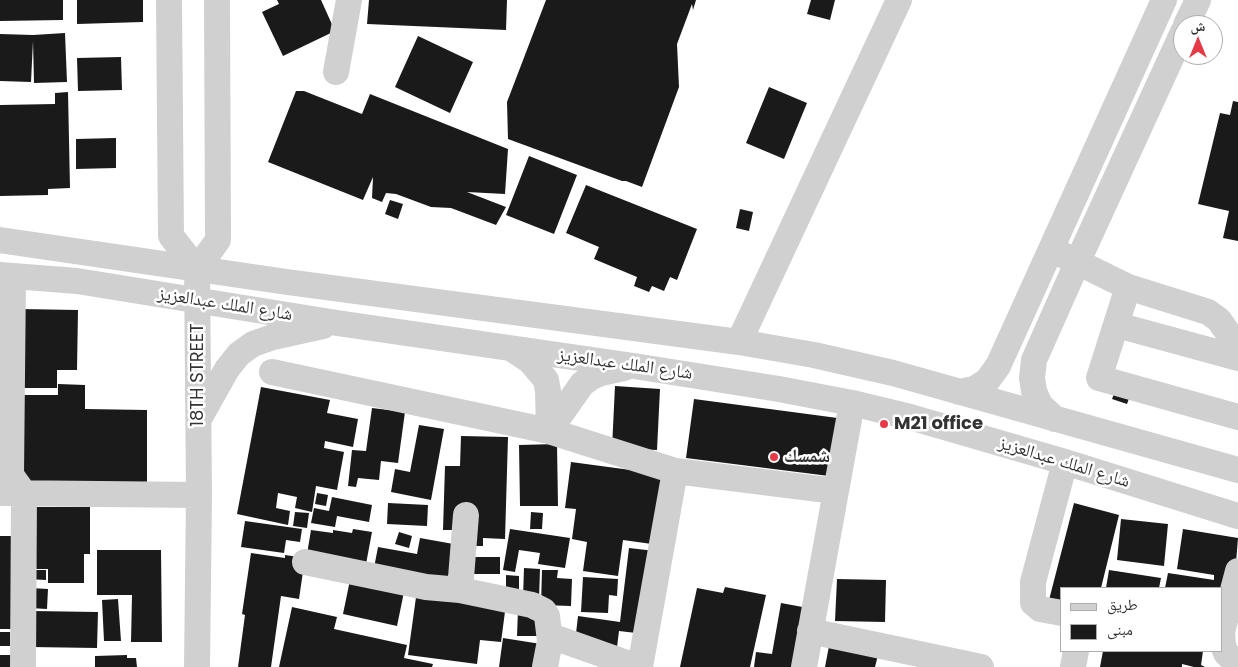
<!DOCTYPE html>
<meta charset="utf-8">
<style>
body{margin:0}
#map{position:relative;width:1238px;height:667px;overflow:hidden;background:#fff;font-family:Poppins,"Noto Naskh Arabic",sans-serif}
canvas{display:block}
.legend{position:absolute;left:1060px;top:587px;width:162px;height:65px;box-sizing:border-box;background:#fff;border:1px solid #adadad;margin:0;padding:6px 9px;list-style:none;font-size:15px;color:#333}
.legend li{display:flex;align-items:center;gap:10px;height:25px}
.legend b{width:25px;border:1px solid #adadad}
.north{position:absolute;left:1173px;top:15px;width:50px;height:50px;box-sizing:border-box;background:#fff;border:1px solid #adadad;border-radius:50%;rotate:0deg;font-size:14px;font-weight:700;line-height:20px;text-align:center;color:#333}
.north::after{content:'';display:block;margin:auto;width:18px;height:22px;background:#e63946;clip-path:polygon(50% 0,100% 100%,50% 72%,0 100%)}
</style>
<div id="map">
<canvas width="1238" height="667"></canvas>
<ul class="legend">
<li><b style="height:6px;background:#d0d0d0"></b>طريق</li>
<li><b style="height:14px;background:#1a1a1a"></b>مبنى</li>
</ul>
<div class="north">ش</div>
</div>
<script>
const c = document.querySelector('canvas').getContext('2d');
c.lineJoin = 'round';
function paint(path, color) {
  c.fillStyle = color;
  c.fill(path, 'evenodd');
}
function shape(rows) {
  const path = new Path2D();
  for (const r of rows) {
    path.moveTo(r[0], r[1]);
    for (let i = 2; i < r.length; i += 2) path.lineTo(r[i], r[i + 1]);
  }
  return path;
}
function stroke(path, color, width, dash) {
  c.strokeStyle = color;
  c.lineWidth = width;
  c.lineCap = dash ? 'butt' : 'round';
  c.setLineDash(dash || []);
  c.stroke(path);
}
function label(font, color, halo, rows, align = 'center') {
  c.font = font + ' Poppins,"Noto Naskh Arabic",sans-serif';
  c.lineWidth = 5;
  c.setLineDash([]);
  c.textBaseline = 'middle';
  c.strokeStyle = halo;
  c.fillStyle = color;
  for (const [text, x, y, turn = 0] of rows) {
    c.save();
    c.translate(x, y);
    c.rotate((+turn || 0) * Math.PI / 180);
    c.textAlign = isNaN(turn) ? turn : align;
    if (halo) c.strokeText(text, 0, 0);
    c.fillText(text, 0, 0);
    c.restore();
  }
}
paint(shape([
 [0,0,63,0,63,20,0,21],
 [77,0,143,0,143,22,77,24],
 [277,0,321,0,335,31,283,56,262,12,279,4],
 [369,0,507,0,506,30,367,24],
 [546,0,696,0,693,10,692,4,677,44,679,87,642,187,626,181,622,181,508,139,507,102],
 [811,0,835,0,830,20,807,14],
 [65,33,67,82,34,83,33,41,31,82,0,81,0,34,33,35],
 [418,36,473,62,450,113,395,87],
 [121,57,122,90,78,91,77,58],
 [769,87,807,103,784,159,746,143],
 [296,91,304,91,362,114,370,94,508,149,505,194,467,192,506,207,496,225,451,208,431,207,396,194,386,193,382,202,372,198,373,177,363,200,268,162],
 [68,92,70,188,48,189,48,195,0,196,0,105,55,104,55,93],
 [1233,101,1238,102,1238,241,1223,238,1229,211,1198,204,1220,113,1230,115],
 [116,138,116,168,76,169,76,139],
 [529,156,577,175,554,234,506,215],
 [586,185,697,229,677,280,670,277,664,291,652,286,649,292,634,286,637,277,594,259,599,247,566,233],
 [390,200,403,204,398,219,385,214],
 [740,209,753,212,749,231,736,228],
 [20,309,78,310,77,370,57,370,57,388,20,388],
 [58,384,85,385,85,409,147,410,147,487,22,485,23,395,58,395],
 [615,386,660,389,657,450,612,448],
 [1117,386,1132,390,1127,404,1112,399],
 [261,387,330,400,327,413,358,419,353,447,325,441,324,448,344,452,337,490,316,486,312,512,295,508,297,497,278,493,276,508,290,511,288,525,237,514],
 [694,399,845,419,837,477,686,458],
 [372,408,405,412,398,463,381,461,379,480,358,478,356,487,348,486,352,450,366,451],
 [419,425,444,429,431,500,391,492,395,469,410,472],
 [461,436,508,437,505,539,483,538,483,546,469,546,459,530,443,530,445,466,460,466],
 [557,444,558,506,520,506,519,445],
 [571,462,668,475,659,545,623,540,618,576,583,571,587,542,572,539,576,509,565,508],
 [317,493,328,495,326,506,315,504],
 [332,497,372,505,369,522,337,516,335,527,311,523,314,508,329,511],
 [388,503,428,505,427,526,387,524],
 [1074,503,1119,515,1101,588,1062,588,1062,603,1049,600],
 [27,507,90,507,90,554,84,554,84,583,48,583,48,569,27,569],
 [295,512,309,513,307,528,293,526],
 [531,512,543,513,542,529,530,529],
 [1121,519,1168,524,1164,566,1117,560],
 [245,521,302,529,300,542,286,540,284,553,241,547],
 [353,529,372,532,366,564,307,554,311,530,333,533,333,530,352,533],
 [510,529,570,538,565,568,538,564,540,553,519,550,515,572,503,570],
 [1183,529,1238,538,1236,563,1222,588,1165,588,1168,573,1214,580,1214,575,1177,569],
 [399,532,412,536,409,548,395,544],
 [0,536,18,536,11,629,0,629],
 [420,538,459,545,452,587,373,573,378,547,417,554],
 [629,548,655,551,645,634,619,631,617,647,575,642,578,616,620,622],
 [97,550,161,550,162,642,131,642,132,595,97,595],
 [251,553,285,558,285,555,305,558,299,599,281,596,271,667,238,667,245,615,242,614],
 [466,557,500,557,500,574,466,574],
 [524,568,540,569,539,599,523,598],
 [26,570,46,570,46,580,26,579],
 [542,570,558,570,557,578,572,579,571,606,541,605],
 [1109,570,1161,578,1159,588,1106,588],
 [506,575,519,576,519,595,506,595],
 [583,577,618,579,617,596,609,595,608,613,581,612],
 [837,579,886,580,885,622,835,621],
 [350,580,404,592,397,626,343,614],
 [725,587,766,595,750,667,680,667,697,588,723,593],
 [30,588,48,589,47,609,29,608],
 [417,590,506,604,501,642,480,640,477,664,408,655],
 [118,599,121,641,104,641,102,600],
 [781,603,808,608,798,667,754,667,756,652,772,654],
 [292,607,337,617,334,629,407,645,404,658,433,664,432,667,279,667],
 [518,610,538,611,537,636,517,636],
 [32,611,98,612,97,648,31,647],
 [0,632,10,632,10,646,0,646],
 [503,638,541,644,536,667,499,667],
 [829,646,878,655,875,667,825,667],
 [1103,651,1203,651,1201,665,1205,667,1194,667,1182,664,1182,667,1100,667],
 [0,655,11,655,11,667,0,667],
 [127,655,127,658,136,658,137,667,95,667,95,656]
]), '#1a1a1a');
stroke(shape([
 [169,0,171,236,197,269],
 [1186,25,1198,0],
 [336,72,349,0],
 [0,240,287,282,739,342,814,355,893,373,1238,470],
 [1063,255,1128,287,1099,378,1238,417],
 [0,275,77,281,337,323,634,366,779,389,852,403,910,417,1065,462,1238,516],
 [13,277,11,475,24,493,23,667],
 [1128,287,1208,312,1219,320,1228,333,1238,351],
 [1117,325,1238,358],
 [739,342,899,0],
 [512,349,530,361,546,380,548,391,549,431,582,384,590,378,601,373,624,368],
 [272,372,549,431,675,471,835,491],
 [959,392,974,389,987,381,998,366,1164,0],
 [199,419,227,369,239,354,253,344,273,337,323,326],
 [1055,419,1040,405,1034,391,1032,378,1034,360,1078,261,1183,32],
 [0,493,199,495],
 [305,562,426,587,460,590,532,605,544,611,547,616,550,641],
 [460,590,466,515],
 [1062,613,1040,609,1033,603,1033,582,1065,462],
 [810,631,981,667],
 [1222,632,1238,571],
 [1222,632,1223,645,1226,653,1233,660,1238,661],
 [197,667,199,495,197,269,218,240,217,0],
 [545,667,550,641,559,639,638,667],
 [640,667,675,471],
 [804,667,852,403],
 [1073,667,1076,651]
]), '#d0d0d0', 26);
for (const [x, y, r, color] of [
 [884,424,5,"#e63946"],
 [774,457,5,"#e63946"]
]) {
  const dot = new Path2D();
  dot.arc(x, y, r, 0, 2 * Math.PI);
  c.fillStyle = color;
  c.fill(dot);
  stroke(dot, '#fff', 2);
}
label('18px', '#333', '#fff', [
 ["شارع الملك عبدالعزيز",225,305,9],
 ["شارع الملك عبدالعزيز",625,365,8],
 ["18TH STREET",198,375,-90],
 ["شارع الملك عبدالعزيز",1064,463,17]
]);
label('bold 18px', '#333', '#fff', [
 ["M21 office",894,424],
 ["شمسك",784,457]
], 'left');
</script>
